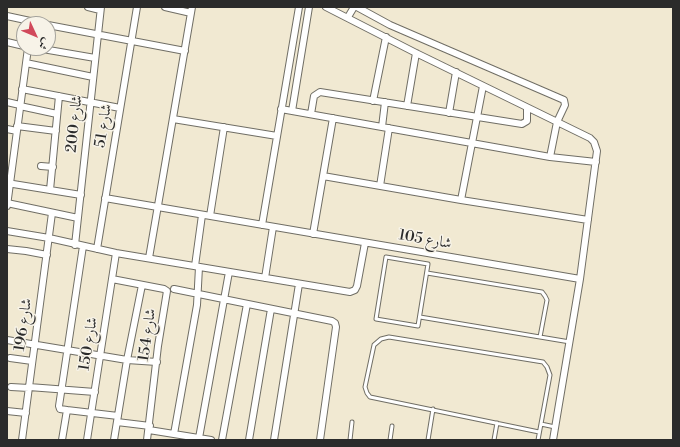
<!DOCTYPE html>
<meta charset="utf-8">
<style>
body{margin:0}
#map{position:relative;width:680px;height:447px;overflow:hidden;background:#f1e9d2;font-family:"Libre Bodoni",Amiri,serif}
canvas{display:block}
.frame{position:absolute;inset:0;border:8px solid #2b2b2b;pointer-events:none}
.north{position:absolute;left:16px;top:16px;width:40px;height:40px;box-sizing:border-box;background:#f7f3e8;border:1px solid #a5a39c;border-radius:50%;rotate:134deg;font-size:11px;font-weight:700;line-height:16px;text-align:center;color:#2b2b2b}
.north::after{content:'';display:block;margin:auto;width:14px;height:18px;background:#d1495b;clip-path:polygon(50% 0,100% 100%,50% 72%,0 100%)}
</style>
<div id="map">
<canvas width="680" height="447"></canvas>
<div class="frame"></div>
<div class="north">ش</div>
</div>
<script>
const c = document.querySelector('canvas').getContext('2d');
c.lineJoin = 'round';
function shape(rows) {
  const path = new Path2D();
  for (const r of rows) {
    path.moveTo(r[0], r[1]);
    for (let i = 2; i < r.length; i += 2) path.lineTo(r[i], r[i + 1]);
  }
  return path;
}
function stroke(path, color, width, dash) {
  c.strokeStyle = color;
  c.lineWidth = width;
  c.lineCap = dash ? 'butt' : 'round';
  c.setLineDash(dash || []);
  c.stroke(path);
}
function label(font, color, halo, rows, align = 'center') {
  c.font = font + ' "Libre Bodoni",Amiri,serif';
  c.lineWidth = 3;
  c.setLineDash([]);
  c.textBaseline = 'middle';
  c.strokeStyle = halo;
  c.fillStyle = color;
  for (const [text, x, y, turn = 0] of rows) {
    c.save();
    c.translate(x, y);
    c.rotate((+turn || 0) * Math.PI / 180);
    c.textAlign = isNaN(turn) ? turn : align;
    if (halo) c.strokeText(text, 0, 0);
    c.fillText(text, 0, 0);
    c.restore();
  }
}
const service = shape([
 [386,257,428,264,418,326,376,319,386,257],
 [427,273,542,292,545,296,547,300,540,337],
 [420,317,570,342],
 [541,424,555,427],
 [350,440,352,422],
 [390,440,392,426],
 [428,440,433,409],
 [494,440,497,423],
 [538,440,550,375,547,367,543,362,389,337,381,339,374,345,365,387,367,393,370,397,539,432]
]);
const minor = shape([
 [88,7,100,10],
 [165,7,191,13],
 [326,7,416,53,590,138,594,142,597,151,580,279],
 [357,7,390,25,564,100,565,105,557,122,550,157],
 [7,16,44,24],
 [348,17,354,7],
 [48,25,185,51],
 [7,42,24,46],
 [37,48,95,58],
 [26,63,93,77],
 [22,89,120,108],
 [373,101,386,37],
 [7,102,20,105],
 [20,106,57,114],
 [407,106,416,53],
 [281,109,550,157,596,162],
 [292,111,309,7],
 [449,113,456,72],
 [311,114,314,96,320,92,522,124,527,121,527,108],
 [173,119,277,136],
 [17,126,56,131],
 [382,127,385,102],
 [7,129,17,131],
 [41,166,53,167],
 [323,176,461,200,588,220],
 [7,183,81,195],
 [380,186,389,128],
 [50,190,59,96],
 [105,198,580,279,553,440],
 [461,200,483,86],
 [7,203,78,218],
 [7,206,28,48],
 [210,216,224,127],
 [262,225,299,7],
 [7,231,49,238,116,253,350,292,355,290,357,286,365,243],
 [313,234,333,118],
 [75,245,101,7],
 [83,246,59,406,60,409,67,410,118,416],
 [7,249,26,251,47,255],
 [97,249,137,7],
 [149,258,192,7],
 [195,266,202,215],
 [265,278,273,227],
 [112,279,164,289,167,291,158,346,147,440],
 [174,289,332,321,335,323,336,327,320,440],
 [7,340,127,360,157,362],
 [10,358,32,361],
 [11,387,29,388],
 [29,387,95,392],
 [7,411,26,413],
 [117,422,150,426],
 [149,430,211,440],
 [174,434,197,305,199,267],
 [199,438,229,272],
 [22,440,52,213],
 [62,440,67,410],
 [87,440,116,253],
 [114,440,127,360,142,285],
 [222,440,247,304],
 [249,440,271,309],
 [274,440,299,284]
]);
stroke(service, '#706e65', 5);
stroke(minor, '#706e65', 8);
stroke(service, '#fff', 3);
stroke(minor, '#fff', 6);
label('15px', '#2b2b2b', '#f7f3e8', [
 ["شارع 200",75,124,-84],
 ["شارع 51",104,126,-81],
 ["شارع 105",425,240,10],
 ["شارع 196",24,325,-82],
 ["شارع 154",148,335,-82],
 ["شارع 150",89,344,-81]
]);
</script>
